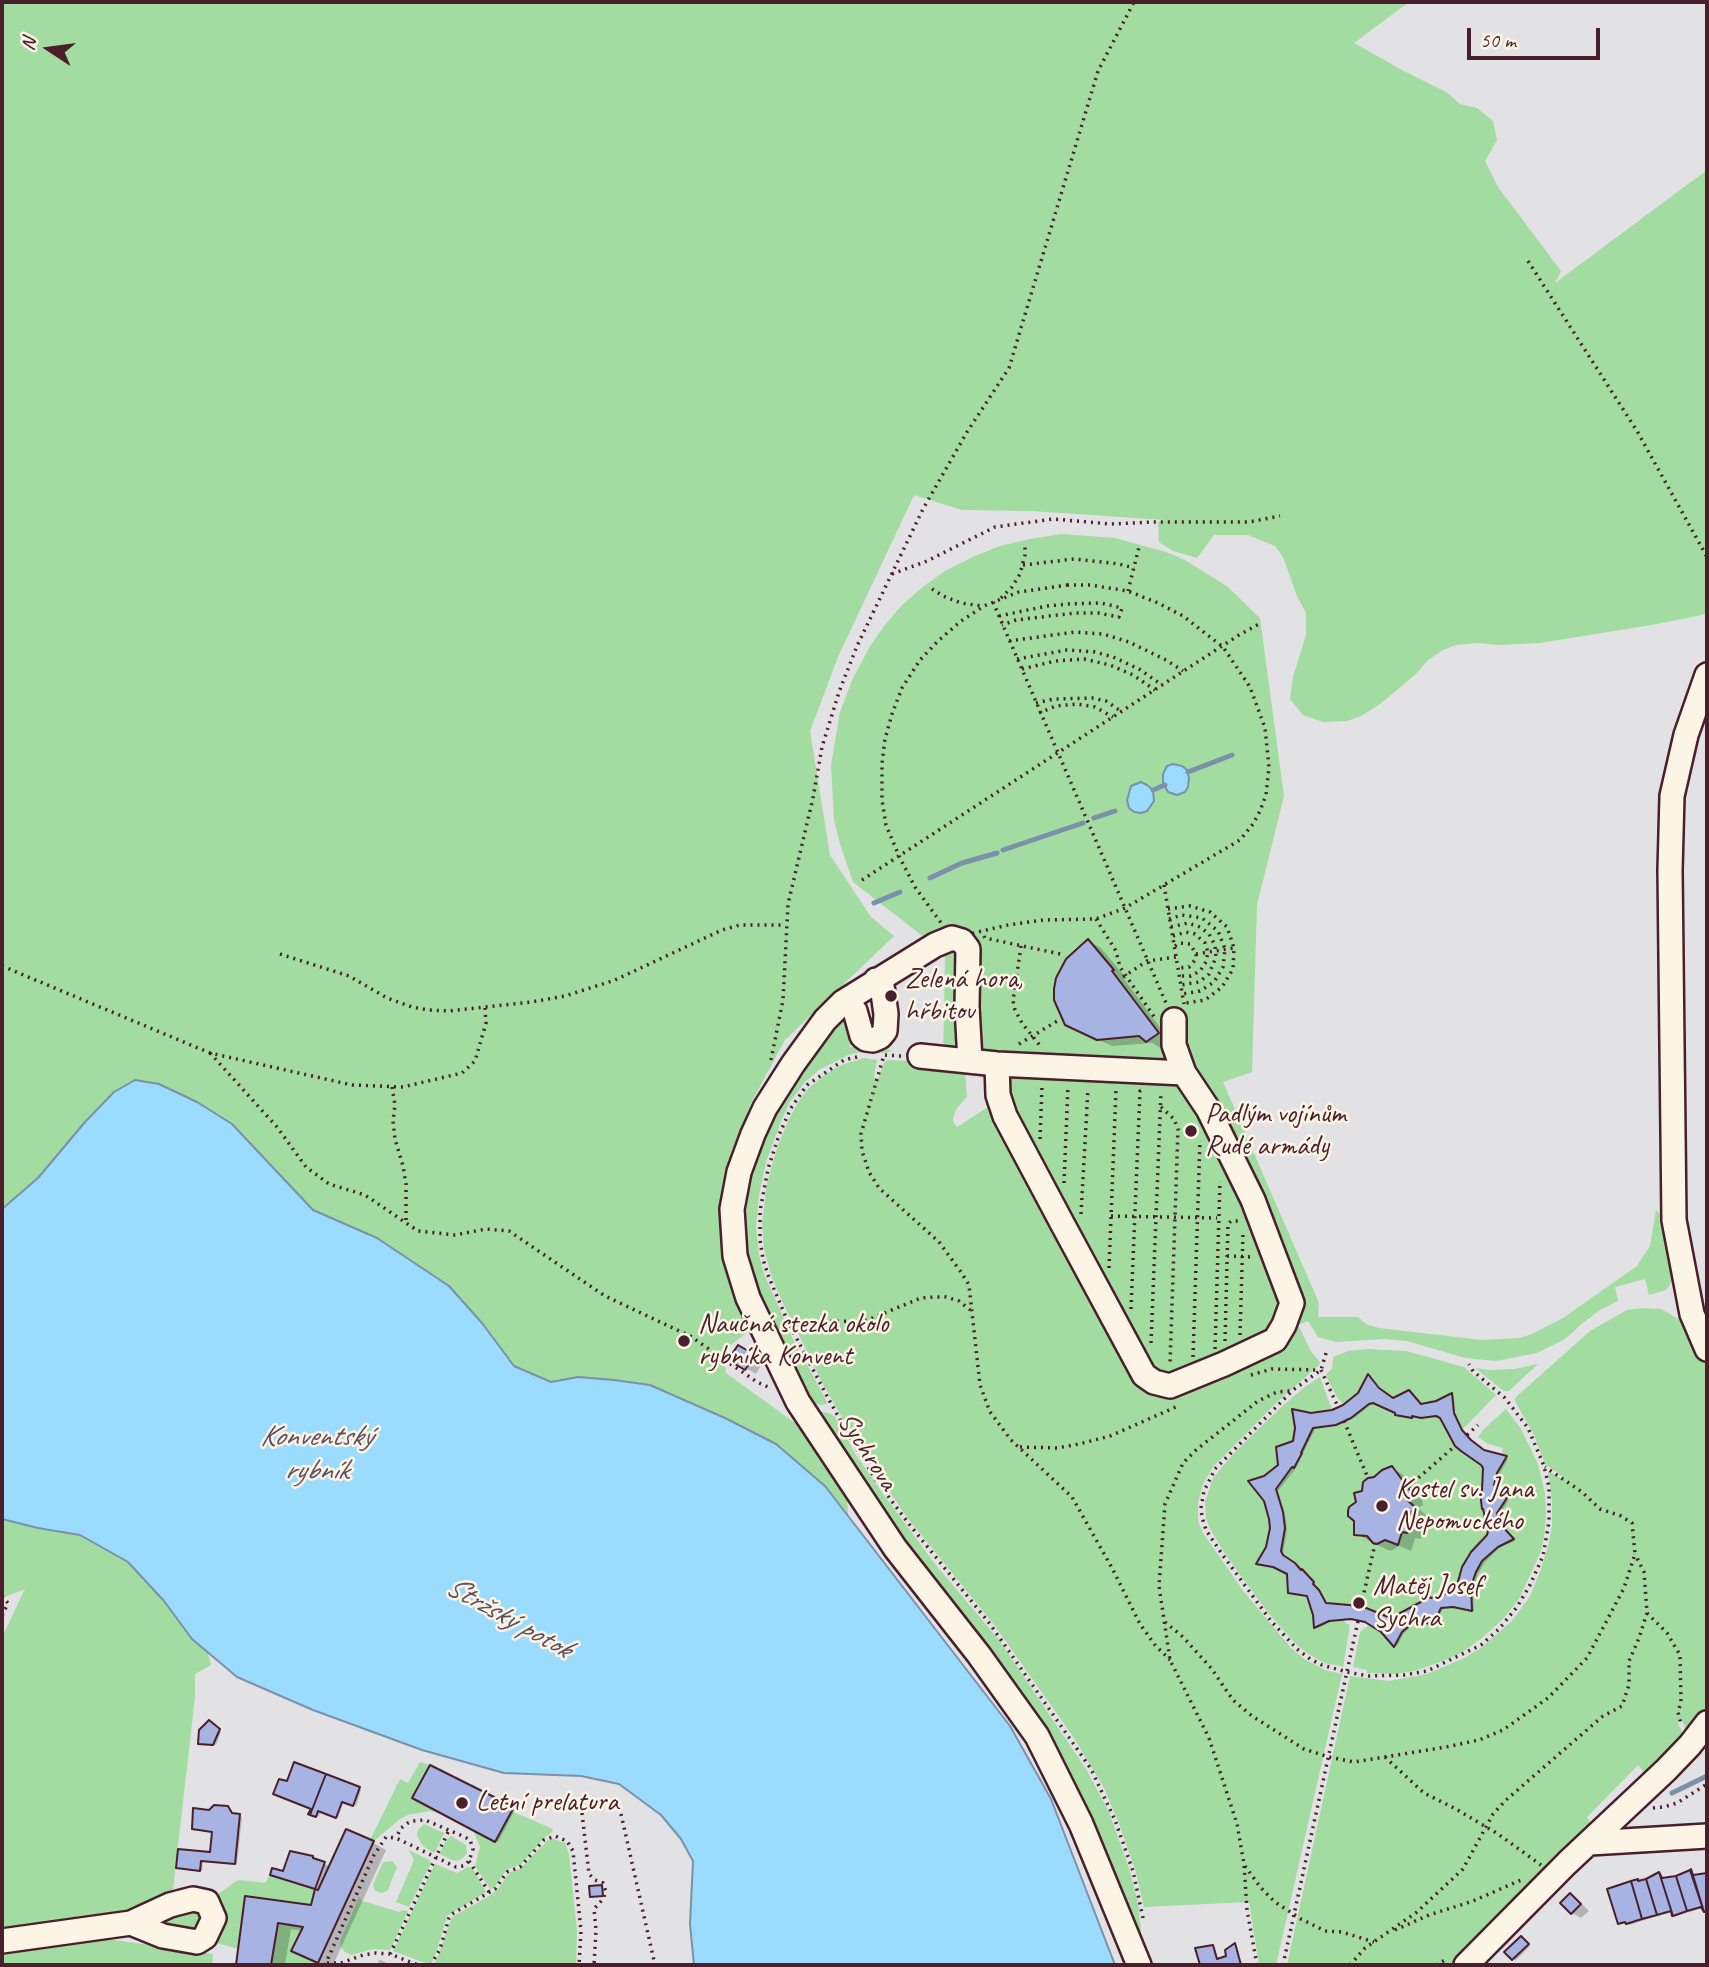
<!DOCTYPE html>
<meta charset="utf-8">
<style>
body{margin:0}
#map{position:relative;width:1709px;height:1967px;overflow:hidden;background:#e2e1e4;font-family:Caveat,sans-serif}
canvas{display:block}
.frame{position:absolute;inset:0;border:4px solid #4a1f2b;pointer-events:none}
.north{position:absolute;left:14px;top:14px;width:70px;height:70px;-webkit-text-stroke:5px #fcf5e5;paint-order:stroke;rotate:283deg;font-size:19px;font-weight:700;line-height:28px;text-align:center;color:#4a1f2b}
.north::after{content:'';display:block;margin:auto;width:24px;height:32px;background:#4a1f2b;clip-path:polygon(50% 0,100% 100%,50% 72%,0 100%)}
.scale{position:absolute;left:1467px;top:28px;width:133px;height:32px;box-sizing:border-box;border:4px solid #4a1f2b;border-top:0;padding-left:9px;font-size:21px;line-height:24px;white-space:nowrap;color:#4a1f2b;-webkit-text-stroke:5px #fcf5e5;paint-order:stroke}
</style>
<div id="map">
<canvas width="1709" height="1967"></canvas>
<div class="frame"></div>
<div class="north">N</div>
<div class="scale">50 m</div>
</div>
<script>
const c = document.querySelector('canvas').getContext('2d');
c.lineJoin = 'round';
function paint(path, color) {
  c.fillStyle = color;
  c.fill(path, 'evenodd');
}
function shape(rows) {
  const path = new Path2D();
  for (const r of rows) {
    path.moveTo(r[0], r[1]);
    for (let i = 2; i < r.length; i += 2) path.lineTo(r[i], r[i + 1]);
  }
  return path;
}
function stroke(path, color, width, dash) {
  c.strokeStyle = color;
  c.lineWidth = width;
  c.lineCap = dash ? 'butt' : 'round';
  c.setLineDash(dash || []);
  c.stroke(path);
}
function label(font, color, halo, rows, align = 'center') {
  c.font = font + ' Caveat,sans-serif';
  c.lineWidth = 5;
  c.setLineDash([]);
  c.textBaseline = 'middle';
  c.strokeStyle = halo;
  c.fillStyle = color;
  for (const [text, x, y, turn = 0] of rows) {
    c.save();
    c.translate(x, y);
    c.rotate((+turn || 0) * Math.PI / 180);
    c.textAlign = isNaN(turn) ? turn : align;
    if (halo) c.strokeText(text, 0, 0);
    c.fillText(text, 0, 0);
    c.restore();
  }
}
paint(shape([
 [2,2,1409,2,1354,43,1404,71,1446,92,1460,104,1477,108,1493,121,1497,140,1485,161,1498,187,1561,271,1555,283,1707,170,1707,614,1652,625,1539,643,1499,645,1477,643,1456,645,1443,650,1428,660,1416,674,1380,704,1361,716,1347,721,1323,722,1303,715,1290,699,1293,677,1306,635,1306,613,1297,596,1283,557,1275,546,1248,535,1214,535,1197,558,1173,551,1159,542,1158,522,1164,520,1032,511,962,510,914,495,838,657,810,731,830,855,871,917,894,936,785,1040,751,1103,725,1175,726,1272,750,1330,723,1351,726,1373,799,1426,847,1493,848,1516,825,1486,578,1377,551,1382,513,1366,482,1323,449,1286,377,1238,313,1210,232,1124,197,1102,159,1084,85,1122,38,1178,2,1209],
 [1062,534,1115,538,1166,552,1185,560,1228,587,1260,618,1284,796,1257,905,1252,1072,1223,1082,1319,1303,1318,1317,1358,1317,1366,1324,1379,1328,1482,1340,1520,1338,1532,1334,1563,1318,1637,1266,1650,1246,1656,1210,1660,1214,1672,1260,1673,1279,1666,1290,1649,1295,1645,1279,1615,1287,1618,1301,1600,1310,1584,1322,1565,1339,1537,1353,1496,1361,1465,1358,1407,1341,1384,1339,1336,1342,1318,1337,1308,1321,1298,1325,1312,1353,1320,1362,1319,1365,1274,1405,1213,1467,1203,1484,1198,1503,1198,1521,1203,1533,1244,1592,1291,1648,1304,1659,1325,1670,1342,1674,1276,1965,1259,1965,1249,1902,1144,1907,1135,1869,1118,1821,1103,1786,1074,1738,995,1626,906,1516,856,1442,823,1384,783,1303,771,1275,764,1249,762,1224,767,1183,778,1145,789,1119,800,1099,810,1087,823,1076,841,1065,864,1058,877,1060,874,1077,878,1079,884,1062,888,1060,943,1063,945,957,929,941,853,882,840,844,834,820,831,765,840,712,852,680,870,646,886,624,901,606,924,586,945,571,977,555,1000,546,1030,539],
 [1088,939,1114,969,1112,971,1158,1033,1147,1042,1139,1036,1097,1040,1065,1025,1054,1000,1054,989,1056,978,1066,959],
 [965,1071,984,1072,988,1107,957,1127,953,1121,953,1118,957,1108,967,1097],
 [843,1015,848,1019,850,1047,892,1050,886,1053,865,1051,848,1055,819,1070,805,1082,790,1102,782,1119,766,1162,759,1196,756,1226,759,1255,764,1274,793,1339,827,1402,826,1404,821,1405,807,1402,766,1322,741,1245,746,1222,747,1184,767,1117],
 [1643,1308,1661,1309,1689,1325,1698,1341,1707,1367,1707,1711,1700,1724,1687,1732,1682,1720,1677,1721,1685,1739,1648,1777,1638,1765,1587,1817,1594,1828,1533,1891,1521,1890,1520,1895,1457,1964,1454,1965,1287,1965,1350,1676,1389,1681,1427,1674,1464,1658,1481,1648,1512,1621,1530,1596,1541,1569,1548,1546,1552,1526,1552,1501,1548,1471,1562,1479,1563,1477,1545,1464,1534,1435,1515,1401,1516,1397,1590,1331,1627,1310],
 [1367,1349,1406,1351,1464,1367,1496,1395,1462,1430,1436,1401,1421,1404,1409,1390,1393,1398,1379,1388,1368,1375,1358,1393,1343,1405,1336,1395,1326,1376,1327,1373,1332,1369,1333,1357,1348,1351],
 [1538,1364,1509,1391,1504,1391,1475,1368,1490,1370,1514,1369],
 [1320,1377,1332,1410,1311,1413,1293,1409,1295,1428,1293,1441,1276,1448,1278,1465,1264,1476,1248,1481,1264,1501,1269,1519,1270,1528,1266,1547,1257,1564,1273,1567,1287,1574,1289,1584,1297,1594,1307,1596,1309,1602,1329,1621,1344,1620,1345,1623,1350,1625,1343,1668,1341,1666,1324,1663,1307,1653,1295,1643,1269,1614,1225,1554,1209,1527,1206,1518,1205,1502,1213,1478,1233,1454,1277,1411,1302,1389],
 [1373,1403,1411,1418,1412,1416,1421,1418,1436,1416,1440,1418,1455,1446,1461,1451,1481,1465,1483,1468,1482,1509,1488,1531,1487,1535,1470,1552,1462,1566,1456,1589,1453,1592,1431,1598,1429,1597,1391,1618,1361,1606,1326,1603,1319,1590,1295,1563,1283,1555,1281,1551,1285,1528,1284,1512,1276,1489,1277,1486,1294,1467,1313,1428,1336,1424,1369,1404],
 [1392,1466,1411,1492,1410,1498,1407,1500,1415,1507,1410,1514,1414,1521,1413,1526,1407,1533,1402,1532,1398,1545,1385,1540,1377,1544,1373,1543,1367,1536,1354,1535,1354,1521,1348,1516,1348,1511,1349,1507,1356,1502,1354,1493,1362,1491,1362,1487,1367,1479,1374,1477,1382,1470],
 [811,1409,831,1414,835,1417,856,1455,884,1495,935,1564,999,1640,1086,1769,1109,1812,1129,1868,1138,1903,1141,1930,1142,1963,1121,1890,1112,1869,1095,1842,996,1657,982,1639,964,1627],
 [1506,1409,1521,1429,1538,1464,1545,1493,1546,1515,1544,1538,1541,1551,1519,1599,1504,1618,1482,1638,1464,1651,1448,1659,1415,1671,1394,1674,1367,1673,1367,1670,1353,1667,1360,1632,1369,1625,1402,1632,1416,1620,1424,1621,1437,1614,1441,1608,1453,1607,1472,1611,1471,1586,1476,1572,1482,1561,1498,1547,1514,1539,1503,1527,1497,1513,1501,1505,1494,1485,1497,1473,1506,1456,1502,1454,1503,1448,1488,1444,1478,1437,1484,1429],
 [2,1519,38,1528,80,1535,128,1562,164,1601,192,1639,208,1653,211,1665,195,1674,195,1697,172,1898,130,1914,2,1931,2,1637,25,1589,2,1598],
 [420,1762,430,1765,412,1798,440,1813,430,1811,408,1815,400,1819,374,1841,370,1840,400,1779,408,1783],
 [511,1811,553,1829,552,1832,543,1839,521,1864,506,1870,494,1888,490,1889,475,1866,480,1847,473,1830,495,1842],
 [424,1824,444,1833,435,1852,432,1852,423,1846,417,1836,418,1830],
 [451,1836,466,1845,467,1853,464,1857,458,1861,452,1860,440,1854,446,1840],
 [554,1839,565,1843,569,1854,577,1931,576,1965,433,1965,437,1959,452,1917,491,1895,498,1889,507,1876,511,1872,520,1869,548,1840],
 [409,1850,429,1860,431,1863,409,1907,396,1902,414,1860],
 [392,1861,397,1867,388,1890,382,1893,375,1891,373,1885,383,1862],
 [435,1864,457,1873,468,1867,472,1868,486,1892,447,1916,437,1950,432,1962,428,1964,393,1951],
 [270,1875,315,1889,311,1905,245,1896,238,1949,209,1941,215,1899,217,1895,236,1881,241,1880,265,1883],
 [359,1897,362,1901,400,1912,402,1910,408,1911,390,1950,373,1949,351,1955,345,1952,340,1946,340,1941],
 [203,1909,202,1930,178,1935,152,1918,158,1914],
 [278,1923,303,1927,291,1951,318,1963,317,1965,271,1965],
 [100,1938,213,1954,212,1965,3,1965,4,1952]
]), '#a2dca1');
const water = shape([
 [1173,764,1182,766,1187,770,1189,778,1188,787,1185,792,1177,795,1168,792,1163,783,1163,774,1167,766,1173,764],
 [1141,782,1147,785,1153,790,1154,801,1147,811,1141,813,1134,812,1129,808,1127,800,1131,786,1141,782],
 [135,1080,159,1084,197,1102,232,1124,313,1210,377,1238,449,1286,482,1323,514,1366,551,1382,578,1377,614,1380,650,1385,725,1418,776,1444,825,1486,1010,1726,1051,1799,1115,1965,694,1965,690,1924,693,1861,681,1839,661,1815,619,1784,581,1776,504,1773,422,1750,313,1710,237,1677,192,1639,164,1601,128,1562,80,1535,38,1528,2,1519,2,1209,38,1178,85,1122,114,1092,135,1080]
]);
paint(water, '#9bdbfd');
stroke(water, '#7b90a9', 2);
paint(shape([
 [1088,941,1101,948,1126,978,1124,979,1170,1041,1161,1048,1152,1043,1112,1046,1069,1026],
 [738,1347,763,1362,756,1374,731,1359],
 [1382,1392,1395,1402,1412,1394,1422,1406,1437,1403,1452,1395,1454,1396,1455,1415,1464,1433,1473,1444,1484,1452,1508,1459,1499,1475,1497,1487,1508,1501,1501,1513,1497,1512,1506,1531,1515,1541,1500,1547,1485,1562,1478,1574,1473,1588,1474,1611,1457,1608,1443,1608,1435,1625,1418,1621,1404,1633,1397,1646,1382,1630,1369,1622,1355,1619,1332,1621,1318,1628,1316,1626,1315,1614,1308,1596,1268,1548,1271,1528,1265,1477,1282,1465,1311,1414,1332,1412],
 [1372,1404,1377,1404,1399,1415,1414,1418,1414,1416,1425,1418,1440,1416,1485,1468,1489,1536,1453,1593,1391,1620,1328,1605,1321,1593,1314,1586,1315,1584,1305,1573,1285,1558,1283,1554,1287,1530,1285,1514,1278,1491,1296,1468,1315,1429,1339,1425,1354,1418],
 [1392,1468,1405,1476,1412,1483,1416,1493,1422,1498,1423,1505,1418,1508,1427,1516,1422,1522,1426,1533,1420,1539,1415,1538,1411,1551,1399,1546,1391,1551,1388,1550,1356,1534,1358,1502],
 [212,1723,221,1732,216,1745,203,1744],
 [431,1767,515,1810,498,1842,414,1797],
 [359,1789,361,1790,356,1806,344,1801,338,1818,321,1811,318,1817,310,1814],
 [228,1808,234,1815,242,1817,237,1864,203,1861,202,1871,178,1868,211,1854,213,1832,193,1828,209,1811],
 [373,1843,386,1850,333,1965,322,1965,293,1951,303,1931,291,1929,285,1965,237,1965,246,1898,312,1907,317,1890,272,1874,284,1874,312,1857,331,1867],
 [1691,1871,1694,1876,1707,1875,1707,1913,1704,1911,1703,1908,1676,1916,1673,1911,1629,1925,1620,1923,1640,1883,1660,1874,1664,1880,1671,1880],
 [1570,1895,1579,1901,1589,1911,1581,1918,1572,1913],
 [1523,1939,1530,1946,1516,1960,1513,1958],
 [1235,1945,1237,1946,1242,1965,1202,1965,1197,1949,1213,1947,1215,1948,1218,1960,1229,1957],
 [381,1960,390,1965,380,1965,378,1961]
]), '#0003');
stroke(shape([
 [1188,772,1232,755],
 [1153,790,1165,785],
 [1094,818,1115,811],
 [1003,850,1083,823],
 [930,878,962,863,997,853],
 [874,903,900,892],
 [1672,1793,1707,1776]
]), '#7b90a9', 5);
const building = shape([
 [1088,939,1114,970,1112,971,1159,1033,1146,1042,1139,1036,1097,1040,1065,1025,1054,1000,1054,989,1056,978,1066,959,1088,939],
 [738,1345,755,1355,745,1370,728,1360,738,1345],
 [1368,1374,1379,1388,1393,1398,1409,1390,1421,1404,1436,1401,1452,1393,1454,1413,1462,1430,1471,1440,1484,1450,1507,1456,1497,1473,1494,1485,1496,1485,1507,1498,1497,1513,1503,1527,1514,1539,1498,1547,1482,1561,1476,1572,1471,1586,1472,1611,1453,1607,1441,1608,1433,1625,1416,1620,1402,1632,1394,1647,1381,1632,1365,1622,1351,1619,1329,1621,1314,1628,1313,1615,1307,1596,1288,1593,1287,1574,1273,1567,1256,1564,1266,1547,1270,1528,1269,1519,1264,1501,1248,1481,1264,1476,1278,1465,1276,1447,1293,1441,1295,1428,1292,1409,1311,1413,1332,1410,1343,1405,1358,1393,1368,1374],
 [1373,1403,1395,1413,1395,1415,1412,1418,1412,1416,1421,1418,1436,1416,1440,1418,1455,1446,1461,1451,1481,1465,1483,1468,1482,1491,1480,1492,1482,1509,1483,1509,1488,1531,1487,1535,1471,1552,1462,1567,1456,1589,1453,1592,1431,1598,1430,1597,1391,1618,1361,1606,1326,1603,1319,1590,1313,1584,1314,1582,1302,1569,1301,1570,1295,1563,1283,1555,1281,1551,1285,1528,1283,1512,1276,1489,1292,1467,1294,1468,1302,1453,1301,1453,1313,1428,1336,1425,1351,1418,1369,1404,1373,1403],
 [1392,1466,1411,1492,1410,1498,1407,1500,1415,1507,1410,1514,1414,1521,1413,1526,1407,1533,1402,1532,1398,1545,1385,1540,1377,1544,1373,1543,1367,1536,1354,1535,1354,1521,1348,1516,1348,1511,1349,1507,1356,1502,1354,1493,1362,1491,1363,1482,1368,1478,1374,1477,1382,1470,1392,1466],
 [209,1720,220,1729,213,1745,198,1744,199,1730,209,1720],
 [294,1762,326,1774,310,1815,308,1814,311,1809,273,1794,279,1779,287,1781,294,1762],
 [430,1765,514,1807,495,1842,412,1798,430,1765],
 [326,1774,360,1787,353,1806,342,1802,336,1818,318,1811,316,1817,310,1815,326,1774],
 [214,1805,228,1806,232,1813,240,1814,235,1864,201,1861,200,1871,176,1868,178,1849,210,1852,212,1832,192,1829,193,1808,209,1810,214,1805],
 [346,1829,374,1841,318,1963,291,1951,303,1927,278,1923,271,1965,236,1965,245,1896,311,1905,315,1889,318,1890,346,1829],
 [290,1851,313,1856,313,1858,325,1862,315,1889,270,1875,272,1868,283,1871,290,1851],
 [1691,1869,1693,1875,1707,1873,1707,1911,1704,1912,1691,1869],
 [1690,1870,1704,1912,1701,1907,1687,1911,1676,1876,1690,1870],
 [1659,1872,1662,1878,1676,1876,1687,1911,1673,1916,1659,1872],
 [1659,1872,1673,1916,1672,1916,1671,1911,1657,1915,1646,1879,1659,1872],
 [1638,1879,1638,1881,1646,1879,1657,1915,1642,1919,1631,1881,1638,1879],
 [1631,1881,1642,1919,1626,1924,1625,1922,1618,1924,1607,1889,1631,1881],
 [602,1885,603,1896,590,1897,589,1886,602,1885],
 [1570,1893,1581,1904,1571,1914,1560,1903,1570,1893],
 [1521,1936,1529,1944,1512,1960,1504,1952,1521,1936],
 [1235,1943,1241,1965,1200,1965,1195,1948,1213,1945,1217,1959,1226,1956,1225,1950,1235,1943]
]);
paint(building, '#a6b3e3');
stroke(building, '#4a1f2b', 2);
const minor = shape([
 [1707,675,1686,735,1672,796,1670,870,1674,1220,1692,1314,1707,1349],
 [843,1002,848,1003,855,1011,862,1036,866,1039,873,1040,880,1037,885,1031,886,1014,882,986,876,980],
 [920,1056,997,1064,1184,1073],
 [970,1061,967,1007,968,949,962,941,952,938,935,945,843,1002,825,1020,793,1064,765,1108,753,1134,739,1172,732,1209,735,1256,748,1298,798,1402,895,1548,979,1655,1037,1736,1081,1824,1139,1965],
 [997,1064,998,1095,1005,1116,1062,1223,1144,1375,1154,1382,1170,1386,1224,1364,1275,1340,1284,1325,1292,1303,1253,1200,1208,1109,1184,1073,1174,1045,1174,1020],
 [1590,1843,1707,1836],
 [2,1941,131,1923,170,1905,193,1899,207,1902,214,1918,205,1937,197,1942,163,1936,131,1923],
 [1466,1965,1567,1863,1666,1770,1690,1745,1707,1723]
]);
stroke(minor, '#4a1f2b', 28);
stroke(shape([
 [1528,261,1637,431,1707,557],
 [1023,565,1074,559,1119,564,1134,568],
 [892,574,927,561,995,527,1053,519,1111,524,1155,522,1249,522,1280,516],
 [1067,585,1090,585,1128,591,1158,603,1183,616,1223,647,1250,687,1265,728,1269,767,1266,795,1260,811,1253,824,1240,840,1125,908,1096,919,1043,920,1008,925,952,938,915,887,899,856,886,825,882,800,882,763,885,739,892,714,902,688,920,660,938,641,961,621,984,606,1019,592,1067,585],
 [932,589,943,596,961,603,982,606],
 [1128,591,1139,547],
 [1001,598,1012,587,1020,574,1025,555,1025,544],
 [993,602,1166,1003],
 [999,616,1047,606,1068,604,1101,603,1122,608,1119,617,1098,613,1075,613,1016,620,1002,625],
 [1009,641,1075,632,1103,634,1129,642,1166,660,1183,671],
 [1017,659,1067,650,1095,652,1113,657,1139,669,1162,685],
 [1022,669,1055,661,1084,659,1110,665,1133,675,1155,690],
 [1036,703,1054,699,1092,698,1106,701,1122,712],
 [1039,713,1056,706,1077,704,1095,707,1113,717],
 [862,880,1239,635,1259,624],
 [1164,885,1184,1004],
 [1168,909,1190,906,1210,912,1227,927,1234,948,1233,969,1222,987,1205,1000,1186,1003],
 [1096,919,1116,951,1120,967,1155,1018],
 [1169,919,1182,915,1202,918,1218,931,1225,949,1223,967,1214,982,1200,991,1182,994],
 [1171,927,1188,923,1200,927,1209,934,1215,945,1216,957,1209,974,1199,982,1181,985],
 [984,936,985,938,1065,955],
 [1173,936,1186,932,1195,934,1205,943,1208,952,1206,962,1200,971,1191,976,1180,976],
 [1021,946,1013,1001,1015,1010,1022,1023,1041,1047],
 [1175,946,1179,943,1190,944,1196,954,1196,959,1189,967,1178,968],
 [280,954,349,976,387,998,412,1007,428,1010,449,1011,531,1002,565,996,615,980,722,930,740,925,785,925],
 [1196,954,1234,948],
 [2,966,210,1053,352,1085,403,1087,462,1073,475,1061,486,1023,485,1008],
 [1123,977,1147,961,1176,957],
 [1019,1044,1059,1020],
 [210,1053,277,1127,306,1167,329,1184,365,1195,418,1231,455,1235,486,1229,509,1231,605,1296,690,1336,757,1382,768,1387],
 [901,1056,884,1055,861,1134,862,1151,869,1172,879,1188,939,1242,961,1272,969,1285,980,1385,990,1412,1011,1440,1072,1497,1112,1568,1140,1624,1155,1645,1170,1660],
 [857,1057,844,1060,807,1085,791,1108,779,1135,768,1169,760,1211,760,1240,763,1259,768,1275,788,1322,828,1398,852,1441,876,1480,909,1524,990,1624,1091,1769,1115,1820,1133,1871,1143,1918],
 [771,1060,783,1000,788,904,813,798,822,747,839,692,857,646,923,509,967,432,1009,368,1098,71,1134,2],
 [392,1087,395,1105,393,1121,395,1139,403,1166,406,1184,406,1223],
 [1161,1107,1174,1119,1178,1129,1170,1364],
 [1040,1139,1042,1086,1044,1085],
 [1064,1183,1068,1086],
 [1081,1214,1088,1089],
 [1111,1216,1217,1218],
 [1227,1256,1253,1257],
 [1109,1268,1116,1090],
 [1131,1309,1140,1091,1142,1091],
 [788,1322,865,1321,921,1298,935,1297,946,1297,959,1301,970,1310],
 [1240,1335,1243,1233,1246,1233],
 [1225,1341,1228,1224,1231,1221,1241,1221],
 [1151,1343,1161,1092],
 [1215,1349,1220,1181],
 [1326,1353,1321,1370,1293,1390,1215,1469,1204,1491,1201,1508,1202,1517,1206,1530,1222,1554,1271,1621,1297,1649,1310,1659,1322,1665,1347,1672,1368,1676,1404,1675,1427,1671,1481,1645,1499,1629,1517,1607,1530,1585,1543,1556,1549,1522,1549,1487,1544,1466,1528,1428,1505,1398,1473,1371,1469,1364],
 [1193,1357,1200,1140],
 [1321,1370,1338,1407],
 [1251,1375,1272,1369,1319,1370],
 [1344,1421,1368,1478],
 [1467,1435,1478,1425],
 [1020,1447,1057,1448,1079,1444,1110,1436,1176,1407],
 [1408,1487,1455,1446],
 [2,1596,8,1603,2,1616],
 [1361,1606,1375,1544],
 [1647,1613,1667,1633,1680,1655,1681,1702,1678,1712,1681,1724],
 [1165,1622,1183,1637,1211,1668,1233,1700,1252,1716,1304,1749,1329,1757,1354,1762,1446,1747,1479,1740,1503,1730,1548,1698,1587,1658,1624,1588,1635,1554,1632,1523,1621,1516,1600,1509,1582,1492,1545,1467],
 [1385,1757,1424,1793,1456,1809,1498,1834,1541,1865],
 [1653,1808,1664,1807,1677,1803,1707,1784],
 [582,1813,589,1874,595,1880,603,1883,606,1892,603,1899,594,1909,596,1930,594,1965],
 [621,1814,655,1965],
 [469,1861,489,1892],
 [1245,1866,1261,1888,1275,1902,1301,1919,1325,1931,1342,1932,1374,1942],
 [1395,1930,1429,1915,1473,1901,1521,1880],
 [390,1954,449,1830],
 [327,1963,341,1963,363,1955,376,1953,390,1954,418,1965],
 [325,1965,374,1855,386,1837,396,1838,456,1867,464,1866,469,1861,473,1849,470,1840,465,1837,425,1820,412,1821,408,1823,401,1828,396,1838],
 [431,1965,440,1949,449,1918,452,1914,495,1889,507,1872,520,1867,544,1840,555,1836,567,1841,573,1851,581,1931,579,1965],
 [1257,1965,1247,1910,1244,1864,1237,1824,1209,1738,1170,1660,1159,1586,1165,1504,1183,1463,1196,1450,1258,1401,1277,1392,1291,1391],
 [1283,1965,1358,1621],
 [1350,1965,1365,1948,1417,1912,1463,1869,1493,1814,1506,1800,1603,1716,1622,1706,1629,1685,1629,1661,1639,1638,1647,1613,1644,1572,1635,1554],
 [1436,1965,1447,1959]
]), '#4a1f2b', 3.5, [2, 5]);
stroke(minor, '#fcf5e5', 23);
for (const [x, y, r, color] of [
 [891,996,7,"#4a1f2b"],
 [1191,1131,7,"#4a1f2b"],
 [684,1341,7,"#4a1f2b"],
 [1382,1506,7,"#4a1f2b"],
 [1359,1603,7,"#4a1f2b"],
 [462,1803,7,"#4a1f2b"]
]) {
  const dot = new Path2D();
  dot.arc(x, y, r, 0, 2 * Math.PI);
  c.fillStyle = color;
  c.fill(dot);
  stroke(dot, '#fcf5e5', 2.5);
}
label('28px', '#4a1f2b', '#fcf5e5', [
 ["Zelená hora,",905,980],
 ["hřbitov",905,1012],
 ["Padlým vojínům",1205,1115],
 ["Rudé armády",1205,1147],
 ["Naučná stezka okolo",698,1325],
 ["rybníka Konvent",698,1357],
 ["Kostel sv. Jana",1396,1490],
 ["Nepomuckého",1396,1522],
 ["Matěj Josef",1373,1587],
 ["Sychra",1373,1619],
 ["Letní prelatura",476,1803]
], 'left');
label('28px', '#4a1f2b', '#fcf5e5', [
 ["Sychrova",867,1452,57]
]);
label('italic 30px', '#5e4e60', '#fcf5e5', [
 ["Konventský",316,1437],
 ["rybník",316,1471],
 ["Stržský potok",508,1618,29]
]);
</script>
